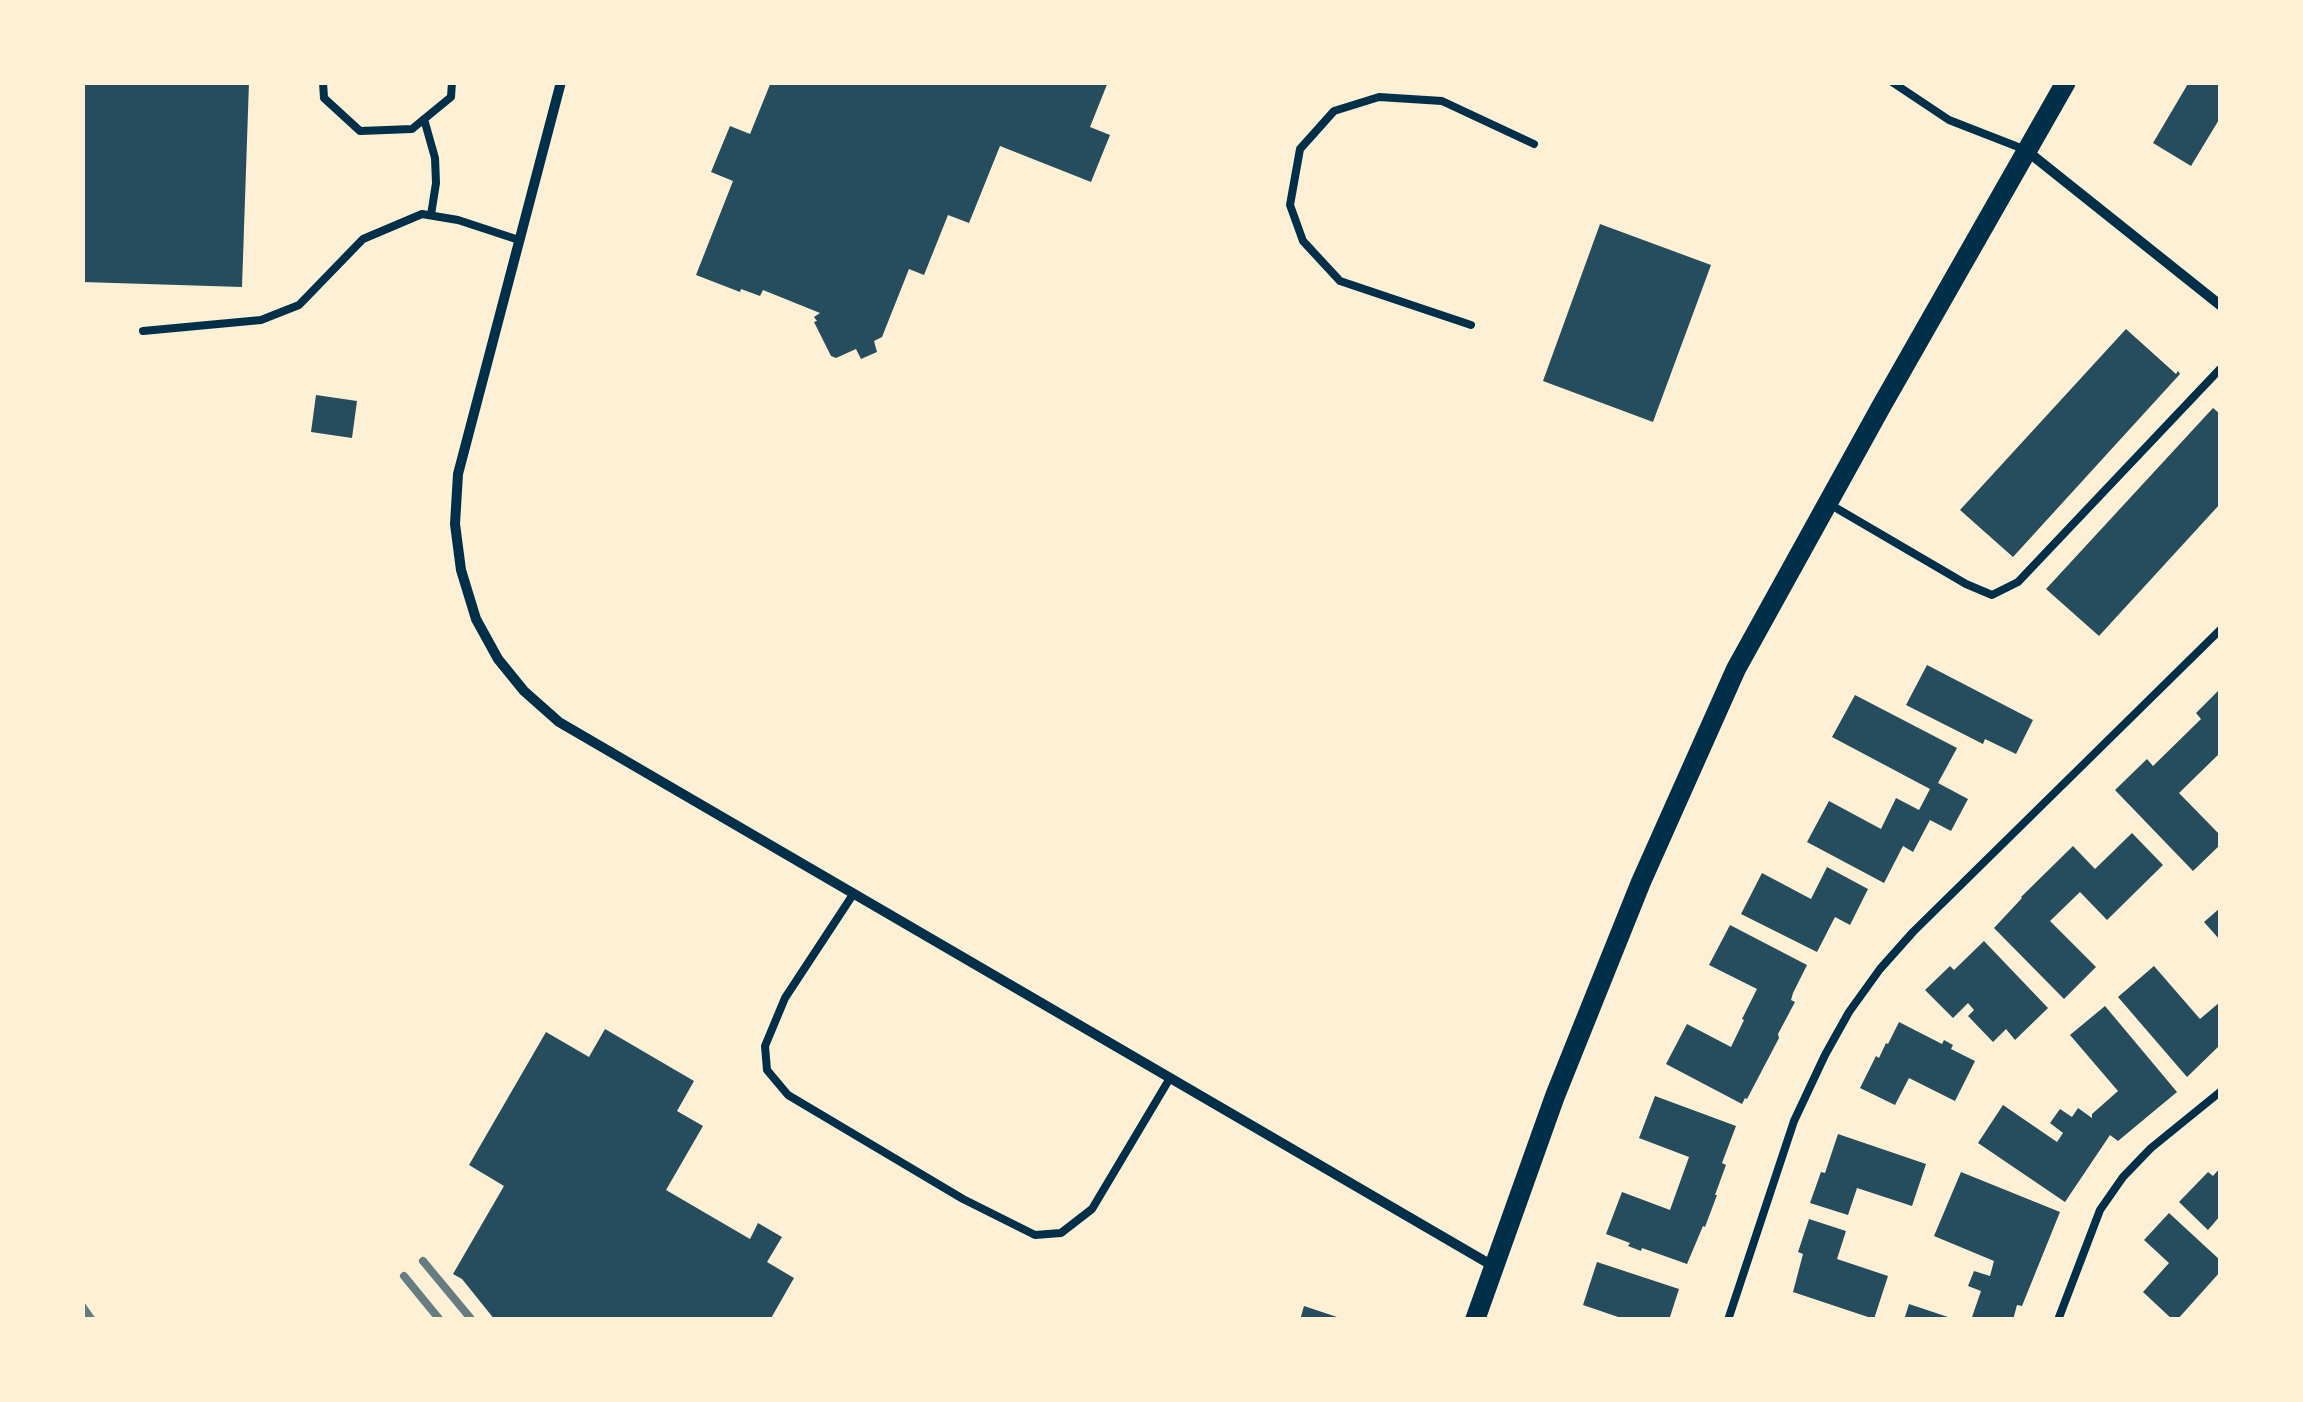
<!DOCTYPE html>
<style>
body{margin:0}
#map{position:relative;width:2303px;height:1402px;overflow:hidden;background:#fdf0d5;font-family:"Titillium Web",sans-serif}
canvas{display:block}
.frame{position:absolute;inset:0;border:85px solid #fdf0d5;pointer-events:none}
</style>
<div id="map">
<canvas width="2303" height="1402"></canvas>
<div class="frame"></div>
</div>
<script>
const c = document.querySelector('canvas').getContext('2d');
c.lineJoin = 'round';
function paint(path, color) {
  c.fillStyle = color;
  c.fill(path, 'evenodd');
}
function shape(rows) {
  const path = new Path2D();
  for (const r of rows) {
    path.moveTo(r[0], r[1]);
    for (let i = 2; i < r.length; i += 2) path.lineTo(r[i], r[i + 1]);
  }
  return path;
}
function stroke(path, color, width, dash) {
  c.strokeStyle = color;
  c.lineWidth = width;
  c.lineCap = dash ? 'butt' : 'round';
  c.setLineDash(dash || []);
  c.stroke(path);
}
paint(shape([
 [82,82,249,82,242,287,82,282],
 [771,82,1108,82,1090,127,1110,135,1091,182,1000,146,969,223,948,215,924,275,909,269,882,337,874,341,877,352,861,359,856,349,836,358,831,356,814,322,817,321,814,317,820,313,763,290,760,296,741,289,740,292,696,275,733,181,711,172,730,126,750,134],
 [2189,82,2220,82,2220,118,2191,166,2153,143],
 [1600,224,1711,265,1653,422,1543,381],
 [2126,329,2176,374,2178,371,2180,374,2013,557,1960,510],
 [316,395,357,401,352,438,311,432],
 [2213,408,2220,414,2220,504,2099,636,2046,589],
 [1927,665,2033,720,2016,754,1985,739,1983,744,1906,705],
 [2220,689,2220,753,2179,793,2220,835,2220,845,2193,871,2115,790,2147,759,2153,766,2201,719,2196,713],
 [1855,695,1957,748,1938,783,1968,799,1951,831,1930,820,1913,852,1903,846,1884,883,1807,842,1829,801,1881,829,1896,798,1919,810,1930,789,1832,737],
 [2132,833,2163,865,2107,920,2080,892,2050,921,2096,967,2064,999,1994,928,2022,898,2021,897,2073,846,2095,869],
 [1827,867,1868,889,1850,925,1835,917,1817,952,1741,914,1762,873,1811,899],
 [2220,908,2220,940,2204,922],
 [1730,925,1807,965,1793,993,1791,1000,1795,1002,1778,1034,1779,1038,1747,1099,1745,1098,1742,1104,1666,1064,1687,1024,1731,1047,1744,1020,1742,1019,1757,989,1709,965],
 [1984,941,2048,1008,2015,1040,2006,1029,1993,1042,1968,1016,1974,1010,1968,1003,1953,1018,1925,990,1950,966,1954,970],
 [2154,966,2200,1019,2220,1002,2220,1050,2218,1047,2187,1077,2118,997],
 [2105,1006,2177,1092,2118,1141,2110,1135,2065,1202,1978,1143,2003,1105,2057,1142,2063,1133,2050,1123,2060,1109,2072,1117,2078,1108,2092,1118,2092,1114,2118,1091,2070,1035],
 [1899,1022,1942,1044,1944,1040,1953,1045,1951,1049,1975,1061,1955,1101,1909,1078,1895,1105,1860,1088,1876,1056,1879,1058,1886,1043,1888,1044],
 [605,1029,694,1081,677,1111,703,1126,666,1190,750,1239,758,1223,782,1237,767,1262,794,1278,770,1320,495,1320,462,1279,453,1274,504,1186,469,1165,546,1032,589,1057],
 [1655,1096,1736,1126,1722,1163,1726,1165,1715,1195,1717,1195,1705,1227,1703,1226,1687,1264,1642,1248,1641,1251,1628,1246,1630,1243,1606,1234,1622,1192,1670,1210,1689,1157,1639,1138],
 [1838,1134,1926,1164,1912,1206,1857,1188,1848,1215,1810,1203,1821,1172,1825,1173],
 [2220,1168,2220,1216,2208,1230,2179,1202,2208,1172,2213,1176],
 [1961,1172,2060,1212,2022,1306,2017,1305,2013,1320,1971,1320,1981,1291,1968,1286,1974,1271,1990,1276,1994,1261,1934,1236],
 [2169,1213,2220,1260,2220,1272,2177,1320,2173,1320,2143,1292,2169,1263,2144,1240],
 [1809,1219,1846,1231,1837,1259,1888,1276,1874,1319,1793,1292,1803,1254,1798,1252],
 [1597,1262,1679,1289,1669,1320,1627,1320,1583,1305],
 [1909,1304,1954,1319,1954,1320,1904,1320],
 [1304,1306,1343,1319,1343,1320,1300,1320]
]), '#264d5e');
stroke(shape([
 [323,82,324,98,360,131,412,129,451,97,452,82],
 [1892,82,1949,120,2026,150],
 [424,119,435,158,436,183,431,215],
 [1471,325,1340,281,1303,241,1290,205,1300,149,1334,111,1379,97,1442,101,1534,144],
 [143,331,261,320,299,305,363,239,422,214,458,220,519,240],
 [1831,505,1966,584,1992,595,2018,582,2220,369],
 [854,893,785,998,765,1046,767,1070,788,1095,963,1199,1035,1235,1061,1233,1092,1209,1170,1078],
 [1728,1320,1794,1121,1825,1055,1849,1012,1880,969,1913,932,2220,630],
 [2058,1320,2100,1210,2123,1177,2151,1148,2220,1092]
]), '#003049', 8);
stroke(shape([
 [561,82,458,474,455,524,461,570,476,619,498,659,524,691,559,722,1493,1266],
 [2027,151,2220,305]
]), '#003049', 10);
stroke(shape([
 [1475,1320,1555,1096,1641,882,1736,669,1882,405,2066,82]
]), '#003049', 20);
stroke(shape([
 [423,1261,472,1320],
 [404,1276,440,1320],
 [82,1306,92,1320]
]), '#657d81', 8);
</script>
